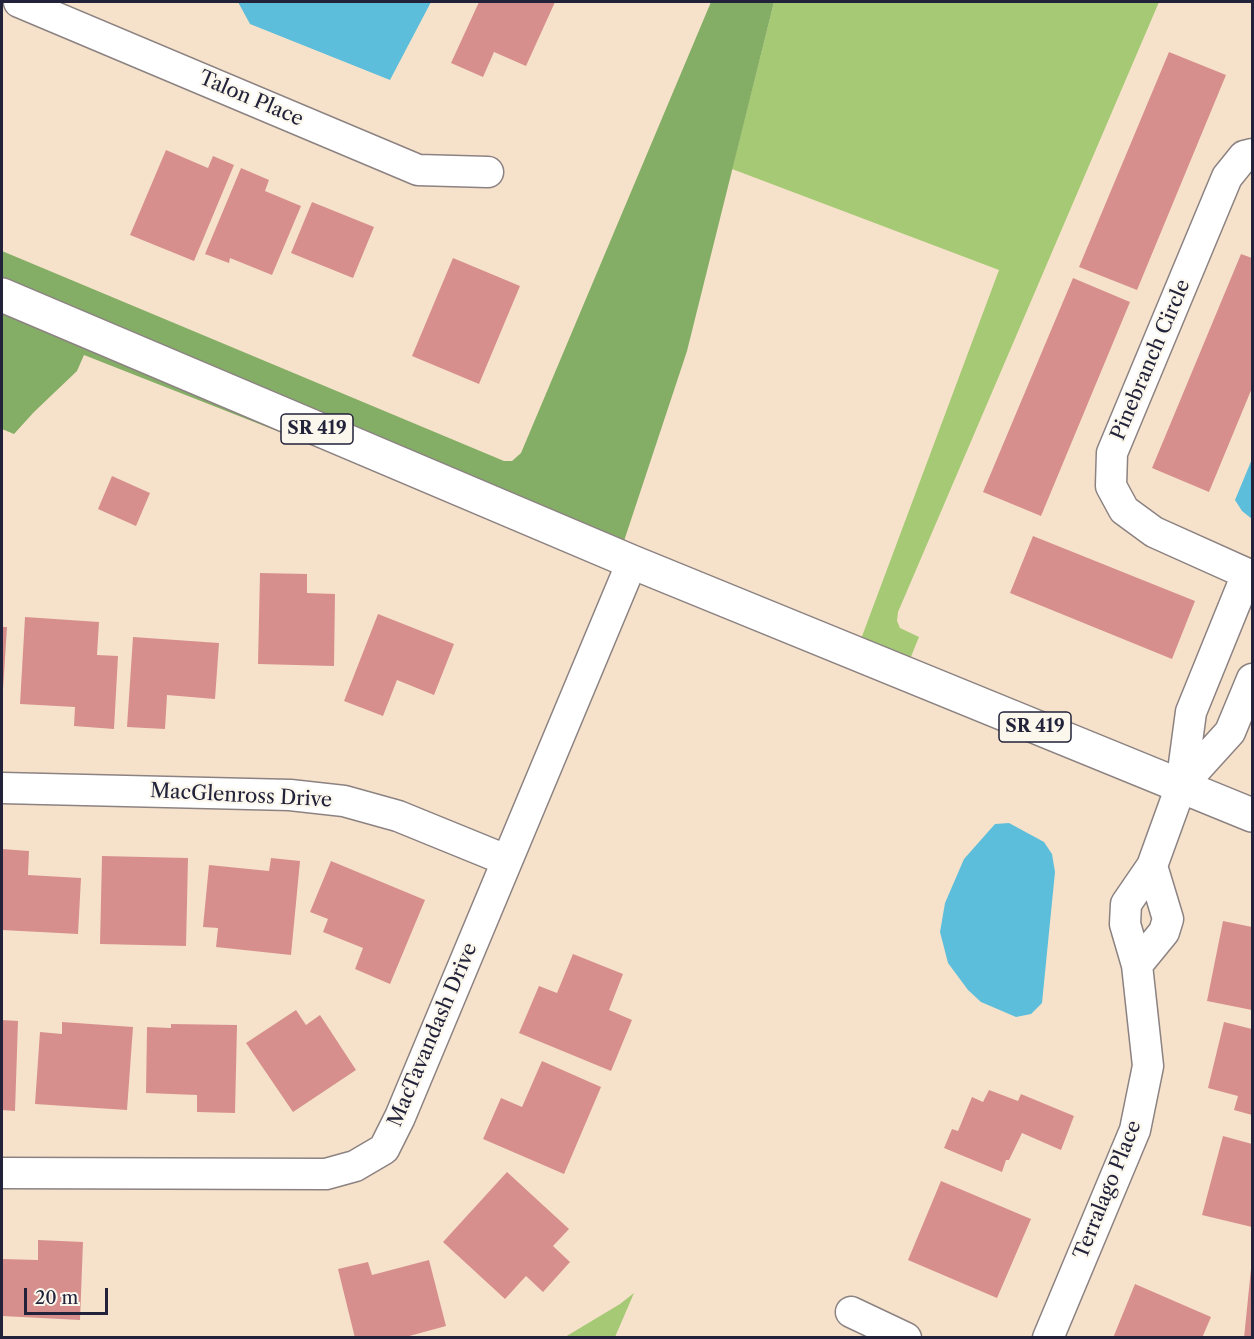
<!DOCTYPE html>
<style>
body{margin:0}
#map{position:relative;width:1254px;height:1339px;overflow:hidden;background:#f6e2ca;font-family:"Libre Caslon Text",serif}
canvas{display:block}
.frame{position:absolute;inset:0;border:3px solid #22223b;pointer-events:none}
.scale{position:absolute;left:24px;top:1288px;width:84px;height:27px;box-sizing:border-box;border:3px solid #22223b;border-top:0;padding-left:8px;font-size:18px;line-height:21px;white-space:nowrap;color:#22223b;-webkit-text-stroke:4px #fbf7ec;paint-order:stroke}
</style>
<div id="map">
<canvas width="1254" height="1339"></canvas>
<div class="frame"></div>
<div class="scale">20 m</div>
</div>
<script>
const c = document.querySelector('canvas').getContext('2d');
c.lineJoin = 'round';
function paint(path, color) {
  c.fillStyle = color;
  c.fill(path, 'evenodd');
}
function shape(rows) {
  const path = new Path2D();
  for (const r of rows) {
    path.moveTo(r[0], r[1]);
    for (let i = 2; i < r.length; i += 2) path.lineTo(r[i], r[i + 1]);
  }
  return path;
}
function stroke(path, color, width, dash) {
  c.strokeStyle = color;
  c.lineWidth = width;
  c.lineCap = dash ? 'butt' : 'round';
  c.setLineDash(dash || []);
  c.stroke(path);
}
function label(font, color, halo, rows, align = 'center') {
  c.font = font + ' "Libre Caslon Text",serif';
  c.lineWidth = 4.5;
  c.setLineDash([]);
  c.textBaseline = 'middle';
  c.strokeStyle = halo;
  c.fillStyle = color;
  for (const [text, x, y, turn = 0] of rows) {
    c.save();
    c.translate(x, y);
    c.rotate((+turn || 0) * Math.PI / 180);
    c.textAlign = isNaN(turn) ? turn : align;
    if (halo) c.strokeText(text, 0, 0);
    c.fillText(text, 0, 0);
    c.restore();
  }
}
paint(shape([
 [774,2,1159,2,898,612,897,621,900,628,919,637,910,659,861,639,999,270,732,169],
 [634,1293,615,1337,565,1337,620,1304]
]), '#a5c974');
paint(shape([
 [711,2,774,2,687,351,624,541,2,278,2,251,504,461,512,461,521,453],
 [2,313,305,442,84,355,77,371,34,412,14,434,2,429]
]), '#84ad66');
paint(shape([
 [238,2,431,2,390,80,250,24],
 [1252,459,1252,519,1242,511,1235,500],
 [1009,823,1044,842,1052,854,1055,872,1042,1003,1031,1014,1016,1017,981,1002,968,990,948,963,940,932,945,903,964,859,995,824]
]), '#5dbedb');
paint(shape([
 [479,2,555,2,526,66,494,52,483,77,451,63],
 [1169,52,1226,75,1137,290,1079,267],
 [166,150,208,168,213,156,234,165,194,261,130,235],
 [241,168,269,180,265,191,301,206,272,275,230,258,229,263,205,254],
 [312,202,374,227,353,278,291,253],
 [1241,254,1252,258,1252,388,1209,492,1152,468],
 [453,258,520,286,479,384,412,356],
 [1073,278,1130,302,1041,516,983,492],
 [112,476,150,493,136,526,98,509],
 [1033,536,1195,601,1172,659,1010,593],
 [260,573,307,574,307,593,335,594,334,666,258,664],
 [378,614,454,644,434,695,397,680,383,716,344,701],
 [25,617,99,622,97,655,118,656,114,729,74,726,75,707,20,704],
 [2,627,7,627,3,690,2,690],
 [133,637,219,643,215,699,167,695,165,729,127,727],
 [2,849,29,851,28,875,81,878,78,934,2,930],
 [102,856,188,858,186,946,100,944],
 [271,858,300,861,291,955,216,947,218,928,203,927,209,865,269,871],
 [331,861,425,900,390,984,355,969,363,948,323,932,328,919,310,912],
 [1223,921,1252,927,1252,1010,1207,1001],
 [573,954,623,974,609,1010,632,1020,611,1071,519,1033,539,986,557,993],
 [296,1010,306,1025,320,1015,356,1070,293,1112,246,1043],
 [2,1020,18,1021,15,1111,2,1110],
 [62,1022,133,1027,127,1110,35,1104,40,1032,62,1034],
 [1224,1022,1252,1029,1252,1115,1234,1110,1238,1096,1208,1088],
 [171,1024,237,1025,235,1113,197,1112,197,1095,146,1093,147,1027,171,1028],
 [542,1061,601,1087,564,1174,483,1139,501,1098,522,1107],
 [989,1090,1018,1101,1021,1094,1074,1116,1061,1150,1022,1133,1009,1160,1006,1160,1002,1172,944,1148,952,1129,958,1131,972,1097,983,1102],
 [1223,1136,1252,1144,1252,1227,1202,1215],
 [507,1172,569,1229,553,1246,570,1262,543,1292,526,1276,505,1299,443,1242],
 [941,1181,1031,1219,997,1298,908,1260],
 [38,1240,83,1242,80,1320,2,1316,2,1259,38,1260],
 [429,1260,446,1326,402,1338,355,1338,338,1269,368,1262,372,1275],
 [1251,1269,1252,1269,1252,1338,1244,1338],
 [1135,1284,1211,1317,1202,1338,1113,1338]
]), '#d78f8e');
const street = shape([
 [19,2,418,170,488,172],
 [1252,154,1244,156,1227,177,1112,453,1111,486,1124,510,1154,532,1252,576],
 [1181,786,1230,732,1252,679],
 [2,788,290,795,344,801,398,816,506,860],
 [1137,965,1164,932,1168,919,1152,866],
 [2,1173,326,1174,355,1166,384,1149,400,1117,632,562],
 [851,1312,906,1338],
 [1048,1338,1135,1130,1148,1066,1137,965,1125,924,1126,904,1152,866,1181,786,1191,712,1247,574]
]);
const primary = shape([
 [2,295,632,562,1252,815]
]);
stroke(street, '#8c8282', 33);
stroke(primary, '#8c8282', 36);
stroke(street, '#fff', 30);
stroke(primary, '#fff', 33);
for (const [x, y, w] of [
 [317,429,72],
 [1035,727,72]
]) {
  const box = new Path2D();
  box.roundRect(x - w / 2, y - 15, w, 30, 4.5);
  c.fillStyle = '#fbf7ec';
  c.fill(box);
  stroke(box, '#22223b', 1.5);
}
label('bold 18px', '#22223b', null, [
 ["SR 419",317,429],
 ["SR 419",1035,727]
]);
label('20px', '#22223b', '#fbf7ec', [
 ["Talon Place",251,99,23],
 ["Pinebranch Circle",1151,360,-67],
 ["MacGlenross Drive",241,796,3],
 ["MacTavandash Drive",433,1035,-67],
 ["Terralago Place",1108,1190,-68]
]);
</script>
